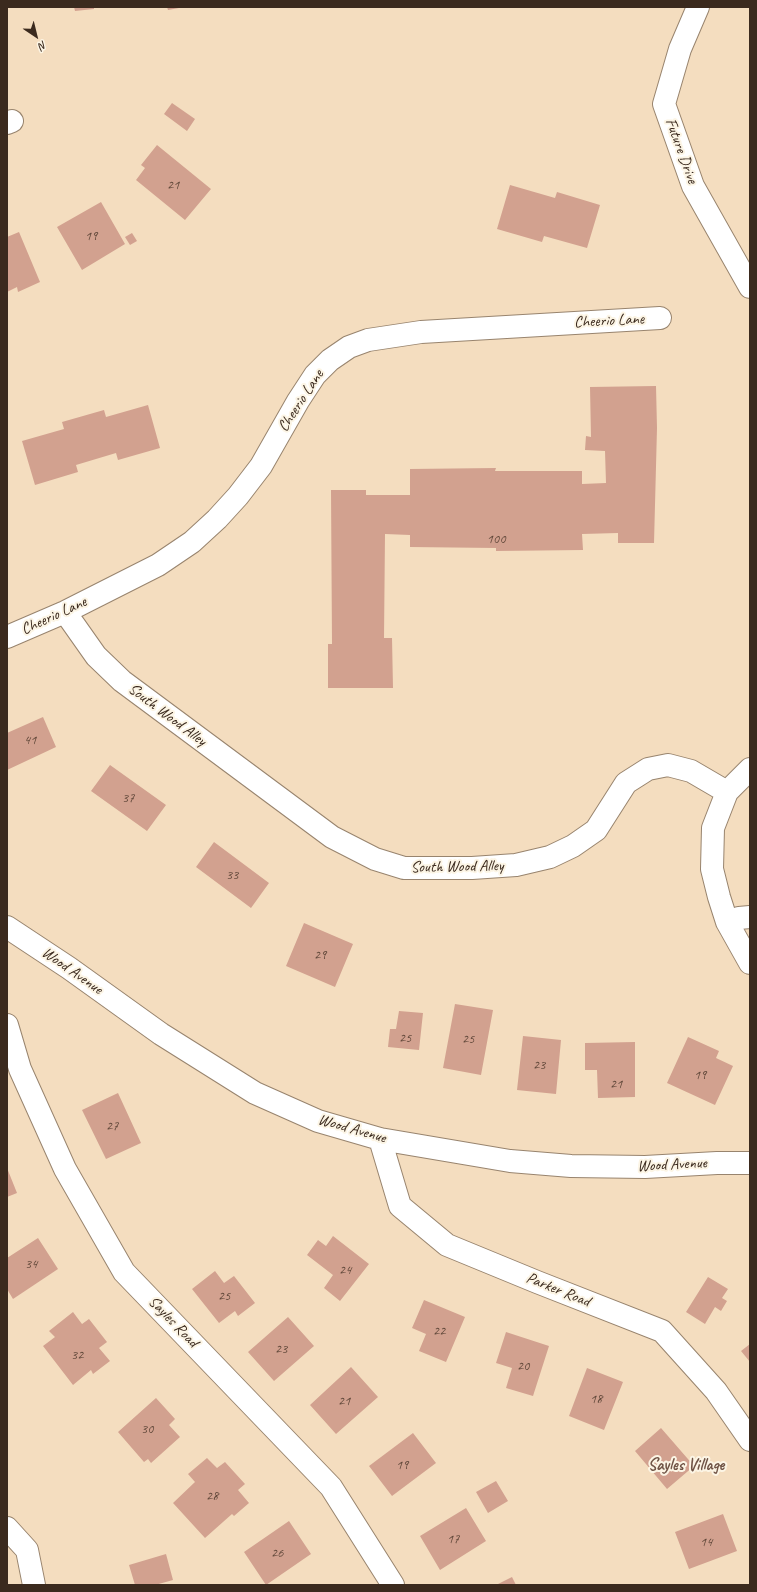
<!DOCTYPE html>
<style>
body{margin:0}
#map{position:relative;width:757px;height:1592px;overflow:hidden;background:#f4ddbf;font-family:Caveat,sans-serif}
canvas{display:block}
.frame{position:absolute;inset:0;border:8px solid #3b2a1e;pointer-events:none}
.north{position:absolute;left:16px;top:16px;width:40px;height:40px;-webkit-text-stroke:3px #fcf5e5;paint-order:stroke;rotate:145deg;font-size:11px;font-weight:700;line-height:16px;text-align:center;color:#3b2a1e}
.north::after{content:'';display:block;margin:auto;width:14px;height:18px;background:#3b2a1e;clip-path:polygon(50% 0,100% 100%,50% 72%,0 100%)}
</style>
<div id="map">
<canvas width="757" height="1592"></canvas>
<div class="frame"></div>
<div class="north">N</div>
</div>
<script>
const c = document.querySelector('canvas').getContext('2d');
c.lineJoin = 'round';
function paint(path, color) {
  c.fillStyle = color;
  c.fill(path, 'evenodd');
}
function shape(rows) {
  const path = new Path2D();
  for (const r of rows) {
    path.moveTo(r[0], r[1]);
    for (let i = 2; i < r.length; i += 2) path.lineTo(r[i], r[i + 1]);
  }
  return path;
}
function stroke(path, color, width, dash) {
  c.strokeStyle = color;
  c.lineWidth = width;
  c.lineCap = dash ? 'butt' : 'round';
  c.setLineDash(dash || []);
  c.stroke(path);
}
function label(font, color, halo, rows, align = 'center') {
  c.font = font + ' Caveat,sans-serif';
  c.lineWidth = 4;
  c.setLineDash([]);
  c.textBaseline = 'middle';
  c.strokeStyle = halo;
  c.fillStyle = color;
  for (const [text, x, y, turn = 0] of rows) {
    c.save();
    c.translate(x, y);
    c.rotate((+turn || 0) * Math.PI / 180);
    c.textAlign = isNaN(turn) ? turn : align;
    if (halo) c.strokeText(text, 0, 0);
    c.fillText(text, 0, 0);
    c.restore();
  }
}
paint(shape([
 [74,7,94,7,94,9,75,11],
 [167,7,179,7,179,8,168,10],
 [172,103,195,119,187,131,164,114],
 [157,145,211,189,185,220,136,180,145,168,141,165],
 [510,185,555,198,557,192,600,205,587,248,544,236,542,242,497,229],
 [101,202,125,244,82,270,57,227],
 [19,232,40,282,18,292,17,287,7,292,7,237],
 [132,233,137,241,130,245,125,237],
 [656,386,657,428,654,543,618,543,618,533,582,534,583,550,496,551,496,548,410,547,410,535,385,534,384,638,392,638,393,688,328,688,328,644,332,644,331,490,366,490,366,495,410,495,410,469,496,468,495,471,582,471,582,484,606,483,605,451,585,450,586,436,591,437,590,387],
 [148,405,160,448,118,460,116,453,76,465,78,472,35,485,22,441,64,429,62,422,104,410,106,417],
 [43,717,56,747,7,770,7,733],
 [110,765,166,805,147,831,91,791],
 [214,842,269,883,251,908,196,867],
 [304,923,353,944,335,987,286,966],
 [455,1004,493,1010,481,1075,443,1068],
 [399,1011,423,1013,419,1050,388,1047,390,1029,396,1029],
 [523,1036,561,1040,556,1094,517,1090],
 [688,1037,719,1051,716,1058,733,1066,715,1105,667,1083],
 [635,1042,635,1097,598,1098,597,1070,585,1070,585,1043],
 [118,1093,141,1143,106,1159,82,1110],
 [7,1168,17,1193,7,1197],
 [333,1236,369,1264,340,1301,324,1288,333,1275,307,1255,318,1240,326,1246],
 [38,1238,58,1269,13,1299,7,1289,7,1258],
 [215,1271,224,1283,234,1276,255,1303,238,1316,235,1311,219,1323,192,1289],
 [708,1277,728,1289,722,1298,727,1301,721,1311,715,1307,705,1324,686,1312],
 [424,1300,465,1317,446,1362,419,1351,426,1334,412,1328],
 [73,1312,82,1324,89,1319,107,1342,99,1348,110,1361,93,1374,91,1370,73,1385,43,1346,55,1337,49,1331],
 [288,1317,314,1346,274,1381,248,1352],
 [506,1332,549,1346,533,1396,506,1388,512,1368,496,1363],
 [750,1344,750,1362,741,1351],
 [351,1367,378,1397,336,1434,310,1405],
 [587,1368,623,1382,604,1430,569,1416],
 [156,1398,175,1419,169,1425,180,1437,151,1463,148,1459,144,1462,118,1432],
 [661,1428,694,1466,667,1489,635,1451],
 [413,1433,436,1463,392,1496,369,1466],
 [207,1458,217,1468,225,1462,245,1484,238,1490,249,1503,234,1516,232,1514,205,1538,173,1503,195,1482,188,1474],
 [496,1481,508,1501,488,1513,476,1492],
 [466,1508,486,1541,440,1570,420,1536],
 [723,1514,737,1551,689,1569,675,1532],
 [289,1521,311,1554,266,1585,244,1552],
 [166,1554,173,1580,155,1585,135,1585,129,1565],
 [512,1577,516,1585,496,1585]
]), '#d2a18f');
const minor = shape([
 [698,7,680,49,664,104,693,186,750,287],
 [7,123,12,121],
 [65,612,96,656,122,681,332,837,375,859,404,868,472,868,516,865,550,857,573,846,596,830,626,783,648,769,668,765,691,771,727,792],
 [7,637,65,612,158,565,192,542,217,519,238,496,261,466,298,401,315,375,330,360,349,347,368,340,421,332,660,318],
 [750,769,727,792,713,828,712,869,719,897,727,922,750,963],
 [727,922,739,918,750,917],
 [7,927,69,968,161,1034,255,1093,318,1121,380,1139,510,1161,571,1166,645,1167,717,1163,750,1163],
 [7,1025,20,1069,65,1169,124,1272,331,1487,393,1585],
 [380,1139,400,1206,447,1245,537,1282,662,1331,716,1391,750,1440],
 [7,1528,27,1550,34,1585]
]);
stroke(minor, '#98846e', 24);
stroke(minor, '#fff', 22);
label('14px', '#61483a', null, [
 ["21",173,185],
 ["19",91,236],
 ["100",496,539],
 ["41",30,740],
 ["37",128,798],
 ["33",232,875],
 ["29",320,955],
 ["25",405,1038],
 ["25",468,1039],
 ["23",539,1065],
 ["19",700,1075],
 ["21",616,1084],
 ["27",112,1126],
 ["34",31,1264],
 ["24",345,1270],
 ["25",224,1296],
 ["22",439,1331],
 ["23",281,1349],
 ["32",77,1355],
 ["20",523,1366],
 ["18",596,1399],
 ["21",344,1401],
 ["30",147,1429],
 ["19",402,1465],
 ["28",212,1496],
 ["17",453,1539],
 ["14",706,1542],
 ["26",277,1553]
]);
label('16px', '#3b2a1e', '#fcf5e5', [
 ["Future Drive",681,151,70],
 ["Cheerio Lane",609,321,-3],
 ["Cheerio Lane",301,401,-57],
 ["Cheerio Lane",54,616,-25],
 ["South Wood Alley",167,715,37],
 ["South Wood Alley",457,867,-1],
 ["Wood Avenue",72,971,35],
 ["Wood Avenue",352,1129,16],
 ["Wood Avenue",672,1165,-3],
 ["Parker Road",558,1290,22],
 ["Sayles Road",173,1322,46]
]);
label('bold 17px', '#705446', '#fcf5e5', [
 ["Sayles Village",686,1466]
]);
</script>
